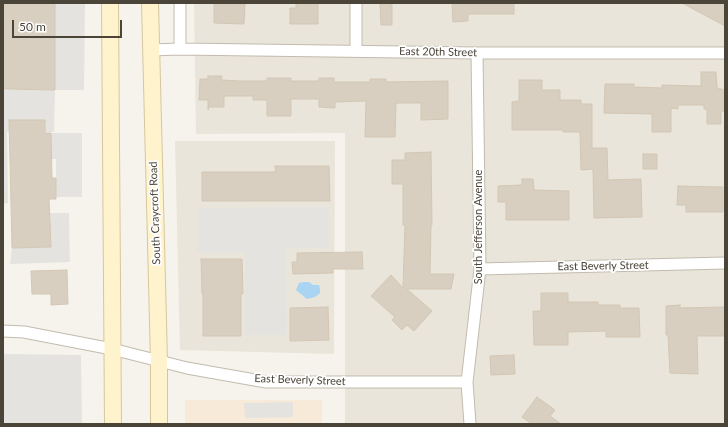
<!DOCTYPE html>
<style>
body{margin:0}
#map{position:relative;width:728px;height:427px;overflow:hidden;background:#f6f3ec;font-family:Lato,sans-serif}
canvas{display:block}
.frame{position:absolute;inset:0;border:4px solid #4b4439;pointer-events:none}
.scale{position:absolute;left:12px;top:20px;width:110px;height:18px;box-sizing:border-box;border:2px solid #4b4439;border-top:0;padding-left:5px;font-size:12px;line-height:14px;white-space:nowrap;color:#4b4439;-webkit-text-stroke:3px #fff;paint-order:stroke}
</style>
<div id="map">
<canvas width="728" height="427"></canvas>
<div class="frame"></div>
<div class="scale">50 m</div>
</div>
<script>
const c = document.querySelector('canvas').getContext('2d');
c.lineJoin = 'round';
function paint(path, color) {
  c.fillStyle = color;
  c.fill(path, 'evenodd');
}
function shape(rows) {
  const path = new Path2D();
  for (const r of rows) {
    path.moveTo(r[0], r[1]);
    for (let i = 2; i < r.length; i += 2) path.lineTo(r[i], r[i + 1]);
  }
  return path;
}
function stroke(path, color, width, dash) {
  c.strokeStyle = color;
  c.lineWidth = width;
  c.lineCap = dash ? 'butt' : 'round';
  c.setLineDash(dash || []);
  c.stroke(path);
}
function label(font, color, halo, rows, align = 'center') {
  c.font = font + ' Lato,sans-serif';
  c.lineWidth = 3.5;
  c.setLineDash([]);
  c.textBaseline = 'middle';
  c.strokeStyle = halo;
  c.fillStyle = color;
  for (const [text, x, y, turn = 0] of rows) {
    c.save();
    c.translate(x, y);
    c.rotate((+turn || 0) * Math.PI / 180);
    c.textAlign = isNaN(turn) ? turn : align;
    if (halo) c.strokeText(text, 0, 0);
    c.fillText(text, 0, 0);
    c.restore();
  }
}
paint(shape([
 [194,3,725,3,725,424,345,424,345,133,196,134],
 [175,141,335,141,334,354,180,350]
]), '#eae5da');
paint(shape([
 [185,400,322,400,322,424,185,424]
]), '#f7ead8');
paint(shape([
 [55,3,85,3,84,90,55,90,54,132,7,132,8,203,3,204,3,90,54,90],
 [51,133,82,133,82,197,56,197,56,159,51,159],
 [329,207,329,248,286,248,287,335,245,335,245,253,197,253,197,208],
 [49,213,69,213,70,262,10,264,12,248,51,247],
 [3,354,81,355,82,424,3,424],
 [293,402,293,417,245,418,244,403]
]), '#e5e3e0');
paint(shape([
 [304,282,309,282,313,285,319,285,320,289,320,293,315,297,307,299,296,290,299,283]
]), '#a9d4f2');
const building = shape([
 [3,3,55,3,55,90,3,89,3,3],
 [214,3,245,4,244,24,214,23,214,3],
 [296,3,318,3,318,24,290,24,290,8,296,8,296,3],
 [380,3,392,3,392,25,381,25,380,3],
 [452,3,514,3,514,14,468,14,468,21,453,22,452,3],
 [682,3,725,3,725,26,682,3],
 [701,72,716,72,717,88,725,90,725,111,721,111,721,124,707,124,707,109,704,109,704,105,678,105,678,109,671,108,671,132,652,132,652,114,604,113,605,84,634,84,634,87,662,88,662,85,701,86,701,72],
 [208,76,222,76,221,80,240,81,267,81,267,78,291,78,291,81,319,81,319,78,334,78,334,82,370,82,370,79,386,79,386,82,448,81,448,119,421,120,421,103,396,103,395,137,365,137,366,101,335,102,335,108,319,107,319,99,291,99,291,116,267,116,267,100,253,100,253,96,224,96,224,107,209,107,208,110,208,100,199,100,200,79,208,79,208,76],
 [519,80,542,80,542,90,560,90,560,100,581,100,581,104,592,104,592,148,607,148,608,180,641,179,642,217,594,218,593,169,581,170,580,132,563,132,563,130,512,130,512,102,519,101,519,80],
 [9,120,45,120,45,133,51,133,52,178,56,178,56,199,49,199,51,247,12,248,9,120],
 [431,152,432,225,431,225,430,274,454,274,451,289,407,289,432,311,414,331,407,325,402,330,392,320,395,317,371,296,391,275,403,288,405,225,403,225,403,184,392,184,392,160,405,160,405,153,431,152],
 [643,154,657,154,657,169,643,169,643,154],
 [275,166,329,166,330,201,202,201,202,172,276,172,275,166],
 [522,179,533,179,534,190,569,191,569,220,506,220,506,202,498,202,498,186,522,185,522,179],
 [678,186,723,187,723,212,686,212,686,205,677,205,678,186],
 [362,252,363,269,333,269,333,273,293,274,292,262,297,262,297,253,362,252],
 [201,259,242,259,243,294,241,294,241,336,203,336,203,294,202,294,201,259],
 [67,270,68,304,51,305,51,294,32,294,31,271,67,270],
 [541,293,568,293,568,302,598,302,598,305,620,305,620,308,639,308,640,337,606,337,606,331,568,332,568,345,534,345,533,311,541,311,541,293],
 [680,305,680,308,725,307,725,336,697,336,698,374,670,373,668,335,666,335,666,306,680,305],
 [328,307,329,340,290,341,290,308,328,307],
 [514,355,515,374,491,375,490,356,514,355],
 [537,397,555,410,550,416,561,424,532,424,522,417,537,397]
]);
paint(building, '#d8cfc1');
stroke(building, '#d3c7b4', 1);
const minor = shape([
 [180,3,180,49],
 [150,50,180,49,477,53,725,53],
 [356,51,356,3],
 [480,269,725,263],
 [3,331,24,332,112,349,187,368,266,382,467,382],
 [470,424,467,382,480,269,477,53]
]);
const secondary = shape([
 [110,3,113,424],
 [150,3,159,362,159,424]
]);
stroke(minor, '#c2bbae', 13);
stroke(secondary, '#d6c79b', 18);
stroke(minor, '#fff', 11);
stroke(secondary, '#fff3cd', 16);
label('11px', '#4b4439', '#fff', [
 ["East 20th Street",438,52,1],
 ["South Craycroft Road",155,213,-92],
 ["South Jefferson Avenue",478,227,-90],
 ["East Beverly Street",603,266,-1],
 ["East Beverly Street",300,380,2]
]);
</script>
